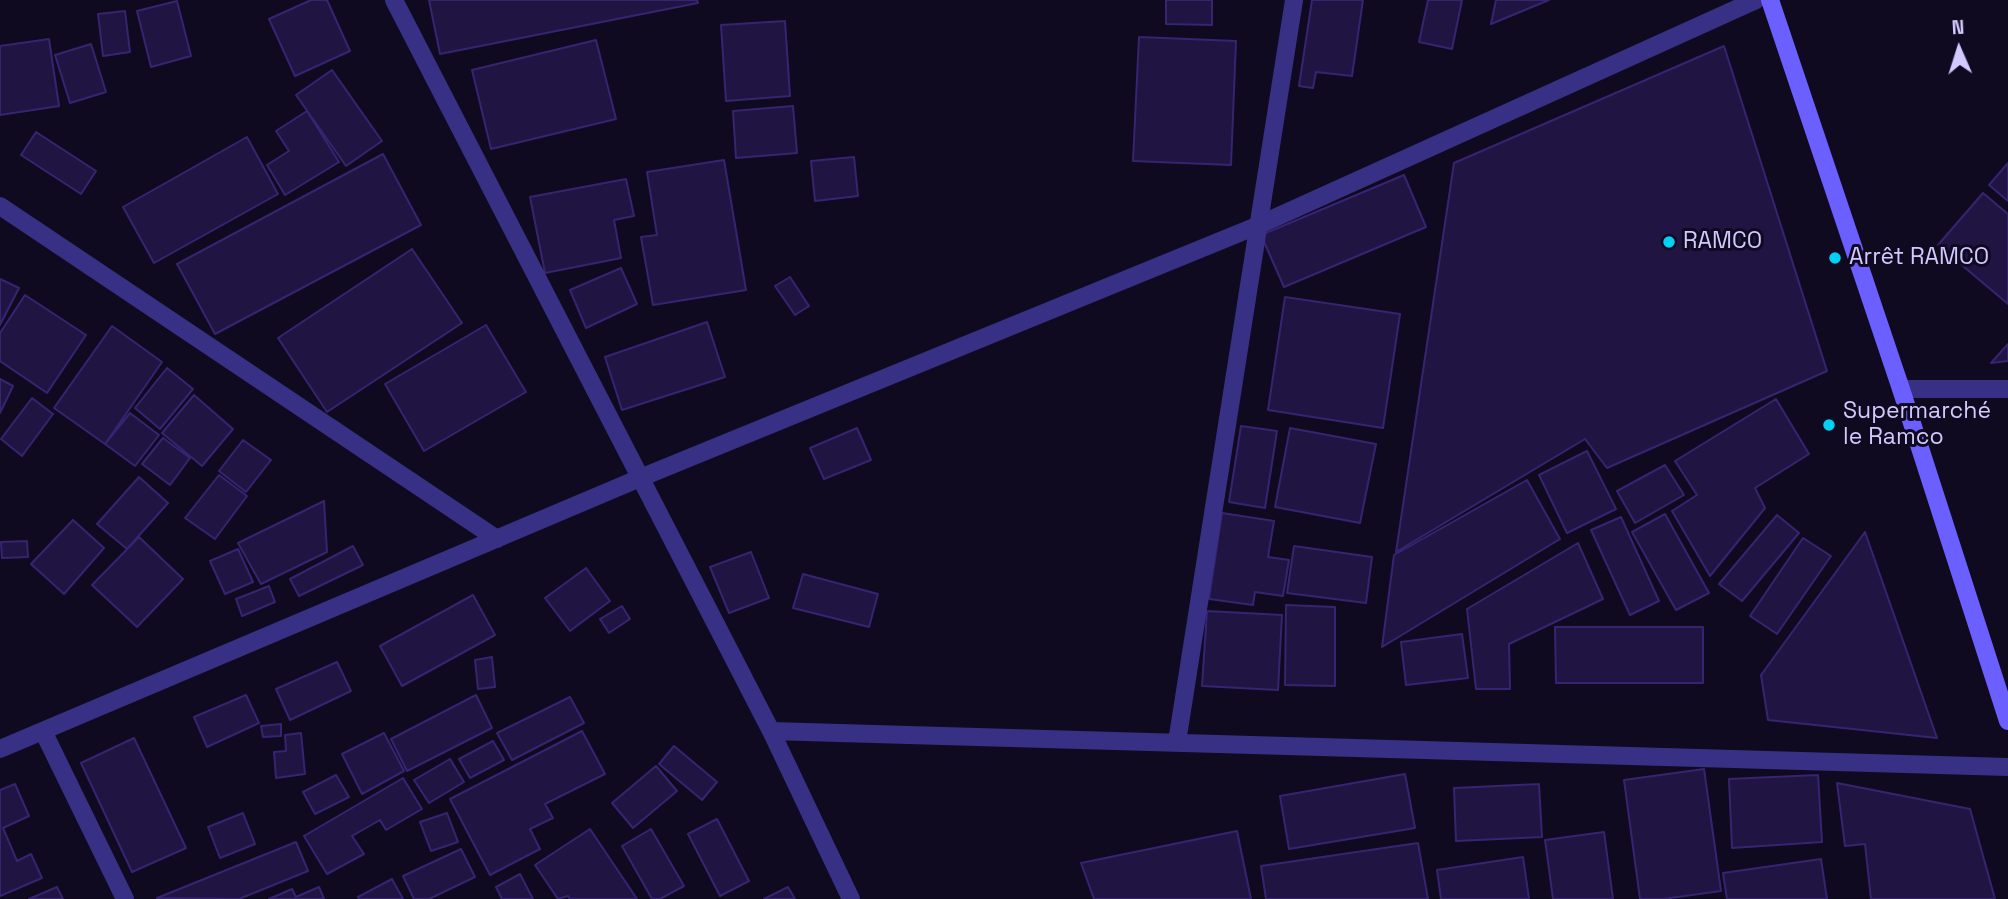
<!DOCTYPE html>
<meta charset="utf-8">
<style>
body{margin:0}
#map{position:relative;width:2008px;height:899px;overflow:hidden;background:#0f0a20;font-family:"Space Grotesk",sans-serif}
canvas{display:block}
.north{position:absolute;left:1924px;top:14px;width:70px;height:70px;-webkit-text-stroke:5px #0f0a20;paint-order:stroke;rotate:357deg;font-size:19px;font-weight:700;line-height:28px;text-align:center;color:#d2c9ff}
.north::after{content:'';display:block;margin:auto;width:24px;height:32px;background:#d2c9ff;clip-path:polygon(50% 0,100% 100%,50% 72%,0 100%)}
</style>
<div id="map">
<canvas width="2008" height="899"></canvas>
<div class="north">N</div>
</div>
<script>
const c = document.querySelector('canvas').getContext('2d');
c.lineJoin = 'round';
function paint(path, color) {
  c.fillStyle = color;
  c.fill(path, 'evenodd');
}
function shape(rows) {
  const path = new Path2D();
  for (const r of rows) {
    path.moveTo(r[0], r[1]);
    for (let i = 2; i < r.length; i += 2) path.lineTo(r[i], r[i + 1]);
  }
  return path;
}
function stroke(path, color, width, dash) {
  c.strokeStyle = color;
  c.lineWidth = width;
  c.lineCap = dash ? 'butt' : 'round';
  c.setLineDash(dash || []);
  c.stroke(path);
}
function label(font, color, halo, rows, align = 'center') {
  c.font = font + ' "Space Grotesk",sans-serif';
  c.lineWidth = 6;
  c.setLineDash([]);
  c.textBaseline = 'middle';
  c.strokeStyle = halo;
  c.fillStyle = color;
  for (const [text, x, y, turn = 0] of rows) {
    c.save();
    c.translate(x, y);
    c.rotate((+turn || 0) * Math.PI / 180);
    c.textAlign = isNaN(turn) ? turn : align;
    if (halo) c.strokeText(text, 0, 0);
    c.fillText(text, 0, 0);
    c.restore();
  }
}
const building = shape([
 [311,0,327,0,350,51,295,76,269,19,311,0],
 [429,0,697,0,698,3,440,54,429,0],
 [1166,0,1212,0,1212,25,1166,24,1166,0],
 [1312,0,1363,0,1352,76,1316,72,1313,88,1299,86,1312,0],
 [1428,0,1462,0,1452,49,1419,42,1428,0],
 [1496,0,1549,0,1491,24,1496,0],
 [177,1,191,56,151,67,137,11,177,1],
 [125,11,130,52,103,56,98,14,125,11],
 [785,21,790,96,726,101,721,25,785,21],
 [1139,37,1236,41,1231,165,1133,161,1139,37],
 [49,39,59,106,0,115,0,46,49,39],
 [596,40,616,119,491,149,472,70,596,40],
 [91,44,106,92,70,103,55,55,91,44],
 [1724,46,1827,371,1607,468,1585,439,1396,552,1454,163,1724,46],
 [332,70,382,141,346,166,296,95,332,70],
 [793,106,797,153,736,158,733,111,793,106],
 [307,111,339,162,285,195,267,165,289,151,276,131,307,111],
 [36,132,96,171,81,194,21,155,36,132],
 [247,137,278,194,154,263,123,207,247,137],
 [383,154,421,225,215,334,177,264,383,154],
 [854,157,858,196,815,201,811,161,854,157],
 [724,160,746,290,653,305,641,237,657,235,647,172,724,160],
 [2008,163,2008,201,1989,185,2008,163],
 [1404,175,1426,227,1284,287,1261,235,1404,175],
 [626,179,634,216,614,220,621,258,545,273,530,197,626,179],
 [1983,193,2008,214,2008,304,1938,245,1983,193],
 [412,249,462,323,327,412,278,338,412,249],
 [621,268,637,304,586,328,570,290,621,268],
 [790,277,809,306,795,315,775,286,790,277],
 [0,279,19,288,0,325,0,279],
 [25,295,86,335,47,393,0,361,0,333,25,295],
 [1285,297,1400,314,1383,428,1268,410,1285,297],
 [707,322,725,377,622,410,605,357,707,322],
 [486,325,526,392,424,451,385,384,486,325],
 [112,326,162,362,105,444,54,408,112,326],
 [2008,344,2008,361,1991,363,2008,344],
 [167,368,193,389,160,429,135,408,167,368],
 [0,379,13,386,0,413,0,379],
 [194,395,233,429,202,466,162,433,194,395],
 [32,398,53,414,22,456,1,439,32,398],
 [1776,399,1809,454,1755,488,1765,508,1710,576,1672,511,1697,495,1675,461,1776,399],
 [130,413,159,435,135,466,105,444,130,413],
 [1241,426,1277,431,1265,508,1229,502,1241,426],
 [857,428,871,460,824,479,810,448,857,428],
 [1290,428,1376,444,1360,523,1275,507,1290,428],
 [163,438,190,458,170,485,142,464,163,438],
 [243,440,271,460,246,492,219,471,243,440],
 [1587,451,1616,509,1567,533,1539,475,1587,451],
 [1665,465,1684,495,1635,523,1617,491,1665,465],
 [219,475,247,496,215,539,185,518,219,475],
 [139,477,168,503,127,549,97,524,139,477],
 [1527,480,1560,539,1382,647,1394,555,1527,480],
 [324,501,327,552,261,584,238,543,324,501],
 [1222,513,1274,521,1268,557,1289,560,1283,596,1255,592,1253,605,1209,599,1222,513],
 [1665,514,1709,593,1676,610,1632,532,1665,514],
 [1777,515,1799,533,1742,601,1719,584,1777,515],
 [1621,517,1659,601,1630,615,1591,530,1621,517],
 [73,520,104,548,64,594,31,564,73,520],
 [1865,532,1937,738,1768,720,1761,675,1865,532],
 [139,537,183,579,137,627,92,585,139,537],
 [1803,538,1831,556,1777,634,1750,616,1803,538],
 [27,541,28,557,2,558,1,542,27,541],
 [1578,543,1603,599,1509,644,1510,689,1476,689,1467,609,1578,543],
 [353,546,363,565,299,596,290,579,353,546],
 [1294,546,1372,557,1366,603,1287,593,1294,546],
 [238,549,253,582,225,594,210,561,238,549],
 [751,552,769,598,729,613,710,567,751,552],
 [586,568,610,601,570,631,545,598,586,568],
 [803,574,878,594,869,627,793,608,803,574],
 [269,586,275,602,242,616,236,599,269,586],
 [473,595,495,635,402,686,380,646,473,595],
 [1286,605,1335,607,1335,686,1285,685,1286,605],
 [622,606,630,619,609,633,600,619,622,606],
 [1207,611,1282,615,1278,690,1202,686,1207,611],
 [1555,627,1703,627,1703,683,1556,683,1555,627],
 [1462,634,1468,678,1406,685,1401,642,1462,634],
 [492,657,495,687,478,689,475,660,492,657],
 [337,662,351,691,290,720,276,689,337,662],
 [246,695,259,723,207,747,194,717,246,695],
 [476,695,492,728,407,771,391,739,476,695],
 [570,697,584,723,512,760,497,733,570,697],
 [281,724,281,736,263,737,261,726,281,724],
 [582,731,605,774,545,804,553,818,530,829,540,849,490,875,450,799,582,731],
 [301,733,305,774,276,778,274,752,286,751,285,735,301,733],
 [384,733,404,771,362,794,342,754,384,733],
 [134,738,186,848,132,872,81,763,134,738],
 [493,741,504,760,470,778,459,759,493,741],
 [674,746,717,782,702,800,659,764,674,746],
 [450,759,464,782,429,803,414,780,450,759],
 [656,766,677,791,633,828,612,803,656,766],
 [1704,769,1721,891,1663,899,1640,899,1624,780,1704,769],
 [1405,774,1415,828,1289,849,1280,796,1405,774],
 [336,775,349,797,315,814,303,792,336,775],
 [1818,775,1822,842,1732,848,1729,779,1818,775],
 [403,778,422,809,386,830,380,820,352,836,364,854,327,874,304,836,403,778],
 [1837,783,1970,809,1995,899,1871,899,1865,844,1845,846,1837,783],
 [15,784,29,816,3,828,17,861,31,854,42,878,0,896,0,790,15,784],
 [1539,784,1542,837,1456,841,1454,788,1539,784],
 [243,813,255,844,220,858,208,827,243,813],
 [447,813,458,842,431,851,420,822,447,813],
 [717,819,749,881,720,896,688,834,717,819],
 [590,829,637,899,570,899,568,896,558,899,535,865,590,829],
 [651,829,684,886,660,899,652,899,622,846,651,829],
 [1237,831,1251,899,1094,899,1081,863,1237,831],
 [1604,832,1613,899,1553,899,1545,840,1604,832],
 [296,842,308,871,239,899,157,898,296,842],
 [1418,843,1428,899,1266,899,1261,866,1418,843],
 [461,849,475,877,429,899,414,899,403,876,461,849],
 [1523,857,1529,899,1441,899,1437,870,1523,857],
 [1821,859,1827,899,1727,899,1723,873,1821,859],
 [520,874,533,899,502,899,496,887,520,874],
 [392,879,403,899,359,899,358,897,392,879],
 [57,887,63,899,29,899,57,887],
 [319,887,324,899,269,899,292,889,296,897,319,887],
 [788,887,795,899,764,899,788,887]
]);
paint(building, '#201443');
stroke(building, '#372471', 2);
stroke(shape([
 [394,0,771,731,851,899],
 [0,206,497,539],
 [1901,389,2008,389],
 [43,731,125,899],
 [771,731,2008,767],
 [1177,742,1294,0],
 [0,749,640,478,1259,225,1756,0]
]), '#373084', 18);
stroke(shape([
 [1770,0,1901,389,2008,721]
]), '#6b60ff', 18);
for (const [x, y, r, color] of [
 [1669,242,7,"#00d0f4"],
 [1835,258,7,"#00d0f4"],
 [1829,425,7,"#00d0f4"]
]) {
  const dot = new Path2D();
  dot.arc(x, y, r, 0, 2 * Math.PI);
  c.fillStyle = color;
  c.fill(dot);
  stroke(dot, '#0f0a20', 2.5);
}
label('23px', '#d2c9ff', '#0f0a20', [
 ["RAMCO",1683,242],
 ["Arrêt RAMCO",1849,258],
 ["Supermarché",1843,412],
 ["le Ramco",1843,438]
], 'left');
</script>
